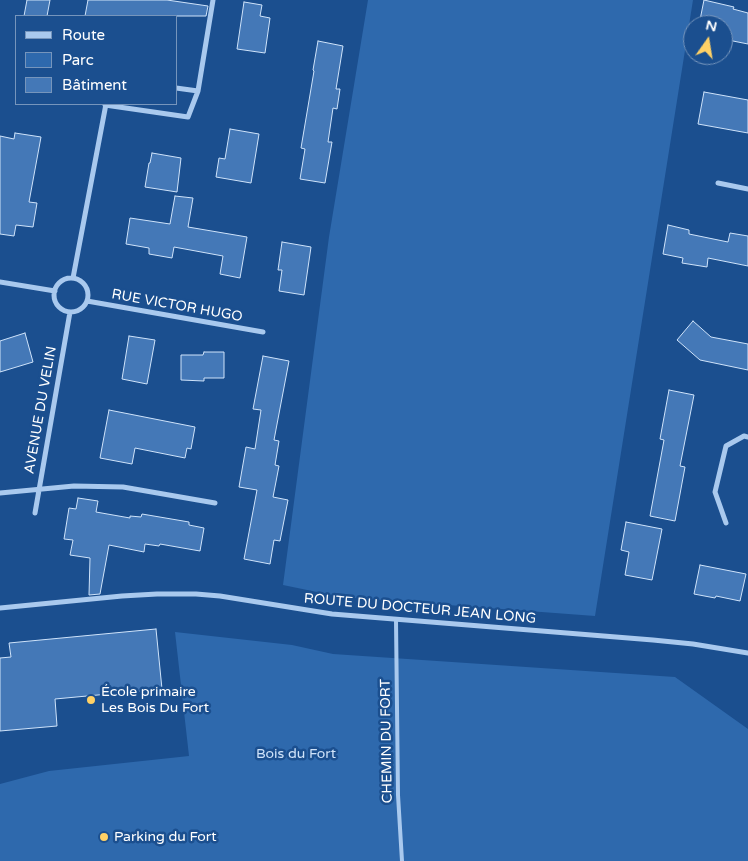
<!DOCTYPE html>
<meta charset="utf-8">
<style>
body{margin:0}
#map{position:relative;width:748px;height:861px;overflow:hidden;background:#1b4f8f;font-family:"Varela Round",sans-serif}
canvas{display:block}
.legend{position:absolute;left:15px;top:15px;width:162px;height:90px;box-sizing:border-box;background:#1b4f8f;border:1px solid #7695bc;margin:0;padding:6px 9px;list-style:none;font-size:15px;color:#fff}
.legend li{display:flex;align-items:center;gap:10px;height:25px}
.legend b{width:25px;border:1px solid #7695bc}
.north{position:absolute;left:683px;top:15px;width:50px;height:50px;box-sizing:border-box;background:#1b4f8f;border:1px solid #7695bc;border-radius:50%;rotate:13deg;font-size:14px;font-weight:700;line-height:20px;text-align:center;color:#fff}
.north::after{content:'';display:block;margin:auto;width:18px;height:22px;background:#ffd166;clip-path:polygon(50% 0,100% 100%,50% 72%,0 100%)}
</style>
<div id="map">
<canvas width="748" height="861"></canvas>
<ul class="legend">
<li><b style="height:6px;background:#a9c9ee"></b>Route</li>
<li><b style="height:14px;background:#2e69ad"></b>Parc</li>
<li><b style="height:14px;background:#4478b7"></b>Bâtiment</li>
</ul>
<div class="north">N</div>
</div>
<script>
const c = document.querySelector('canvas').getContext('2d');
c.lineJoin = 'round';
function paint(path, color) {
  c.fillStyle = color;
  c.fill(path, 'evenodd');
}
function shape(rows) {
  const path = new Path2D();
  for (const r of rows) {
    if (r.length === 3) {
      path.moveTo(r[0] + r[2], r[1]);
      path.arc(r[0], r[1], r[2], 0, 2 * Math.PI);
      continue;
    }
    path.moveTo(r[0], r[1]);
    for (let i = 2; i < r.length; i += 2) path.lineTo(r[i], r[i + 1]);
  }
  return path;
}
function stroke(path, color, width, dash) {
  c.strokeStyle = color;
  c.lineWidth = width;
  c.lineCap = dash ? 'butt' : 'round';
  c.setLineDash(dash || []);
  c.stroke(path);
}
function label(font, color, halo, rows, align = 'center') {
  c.font = font + ' "Varela Round",sans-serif';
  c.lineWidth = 5;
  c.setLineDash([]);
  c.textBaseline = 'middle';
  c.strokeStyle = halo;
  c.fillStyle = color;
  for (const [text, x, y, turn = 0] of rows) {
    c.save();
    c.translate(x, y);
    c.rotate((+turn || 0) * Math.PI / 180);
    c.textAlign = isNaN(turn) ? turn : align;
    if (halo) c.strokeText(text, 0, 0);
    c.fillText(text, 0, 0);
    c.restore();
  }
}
paint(shape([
 [368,0,693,0,595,616,341,597,283,585,329,237],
 [175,632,292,645,333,654,675,677,748,729,748,861,0,861,0,784,49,771,189,756]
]), '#2e69ad');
const building = shape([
 [27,0,50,0,47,16,24,16,27,0],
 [88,0,167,0,208,6,206,16,85,16,88,0],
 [704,0,734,7,733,9,748,13,748,44,723,39,723,25,699,25,704,0],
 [244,2,262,5,260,16,270,18,265,53,237,49,244,2],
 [318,41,343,46,336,89,340,89,337,109,333,108,328,142,332,142,325,183,300,179,305,149,301,148,314,71,313,70,318,41],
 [704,92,748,100,748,133,698,124,704,92],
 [230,129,259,134,251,183,216,177,219,158,225,159,230,129],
 [15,133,41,137,29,202,37,203,33,227,16,225,14,236,0,234,0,136,14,139,15,133],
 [152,153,181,158,177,192,145,187,149,163,150,163,152,153],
 [175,196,193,198,188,227,247,237,240,278,220,274,223,256,174,247,172,258,149,254,149,248,126,244,130,218,170,224,175,196],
 [668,225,689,230,689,234,728,242,730,233,748,236,748,266,708,258,707,267,682,263,683,258,663,254,668,225],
 [282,242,311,247,304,295,279,291,282,270,278,270,282,242],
 [693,321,711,337,748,344,748,370,700,360,677,340,693,321],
 [25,333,33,362,0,372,0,341,25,333],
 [129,336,155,340,147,384,122,379,129,336],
 [204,352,224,352,224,378,204,378,204,381,181,380,181,355,203,355,204,352],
 [263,356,289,361,274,440,279,441,275,465,279,466,273,497,288,500,280,541,274,540,270,564,244,559,257,490,239,487,246,447,255,449,261,410,253,409,263,356],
 [669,390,694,395,680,466,685,467,675,521,650,516,664,440,660,439,669,390],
 [109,410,195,427,191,449,187,448,185,458,135,448,132,464,100,458,109,410],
 [78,498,98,501,96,512,130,518,130,516,141,517,142,514,189,522,189,525,204,528,200,551,160,544,159,546,145,544,144,552,109,545,100,594,89,595,90,558,70,555,73,540,64,539,69,508,76,509,78,498],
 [626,522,662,529,652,580,625,575,629,552,621,550,626,522],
 [700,565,746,574,740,601,716,596,715,598,694,594,700,565],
 [156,629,162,689,55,699,57,726,0,731,0,658,11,657,9,643,156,629]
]);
paint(building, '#4478b7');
stroke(building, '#cfe3fa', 1);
stroke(shape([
 [396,620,398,795,402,861]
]), '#a9c9ee', 4);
stroke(shape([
 [176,88,198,91],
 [105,105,188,117,198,91,213,0],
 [718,183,748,189],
 [73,278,106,104],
 [71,295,17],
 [0,282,55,291],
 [87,301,263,332],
 [0,493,74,486,123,487,215,503],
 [35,513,70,312],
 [726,523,715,492,726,446,744,436,748,437],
 [0,608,122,596,157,594,196,594,220,596,332,614,653,640,693,644,748,653]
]), '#a9c9ee', 5);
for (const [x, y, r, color] of [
 [91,700,5,"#ffd166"],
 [104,837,5,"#ffd166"]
]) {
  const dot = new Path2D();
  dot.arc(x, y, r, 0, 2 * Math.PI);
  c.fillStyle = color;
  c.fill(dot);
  stroke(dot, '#1b4f8f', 2);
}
label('14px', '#fff', '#1b4f8f', [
 ["RUE VICTOR HUGO",177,306,10],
 ["AVENUE DU VELIN",41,410,-80],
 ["ROUTE DU DOCTEUR JEAN LONG",420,609,5],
 ["CHEMIN DU FORT",387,741,-91]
]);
label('14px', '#fff', '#1b4f8f', [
 ["École primaire",101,692],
 ["Les Bois Du Fort",101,708],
 ["Parking du Fort",114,837]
], 'left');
label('14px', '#cfe3fa', '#1b4f8f', [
 ["Bois du Fort",296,754]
]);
</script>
